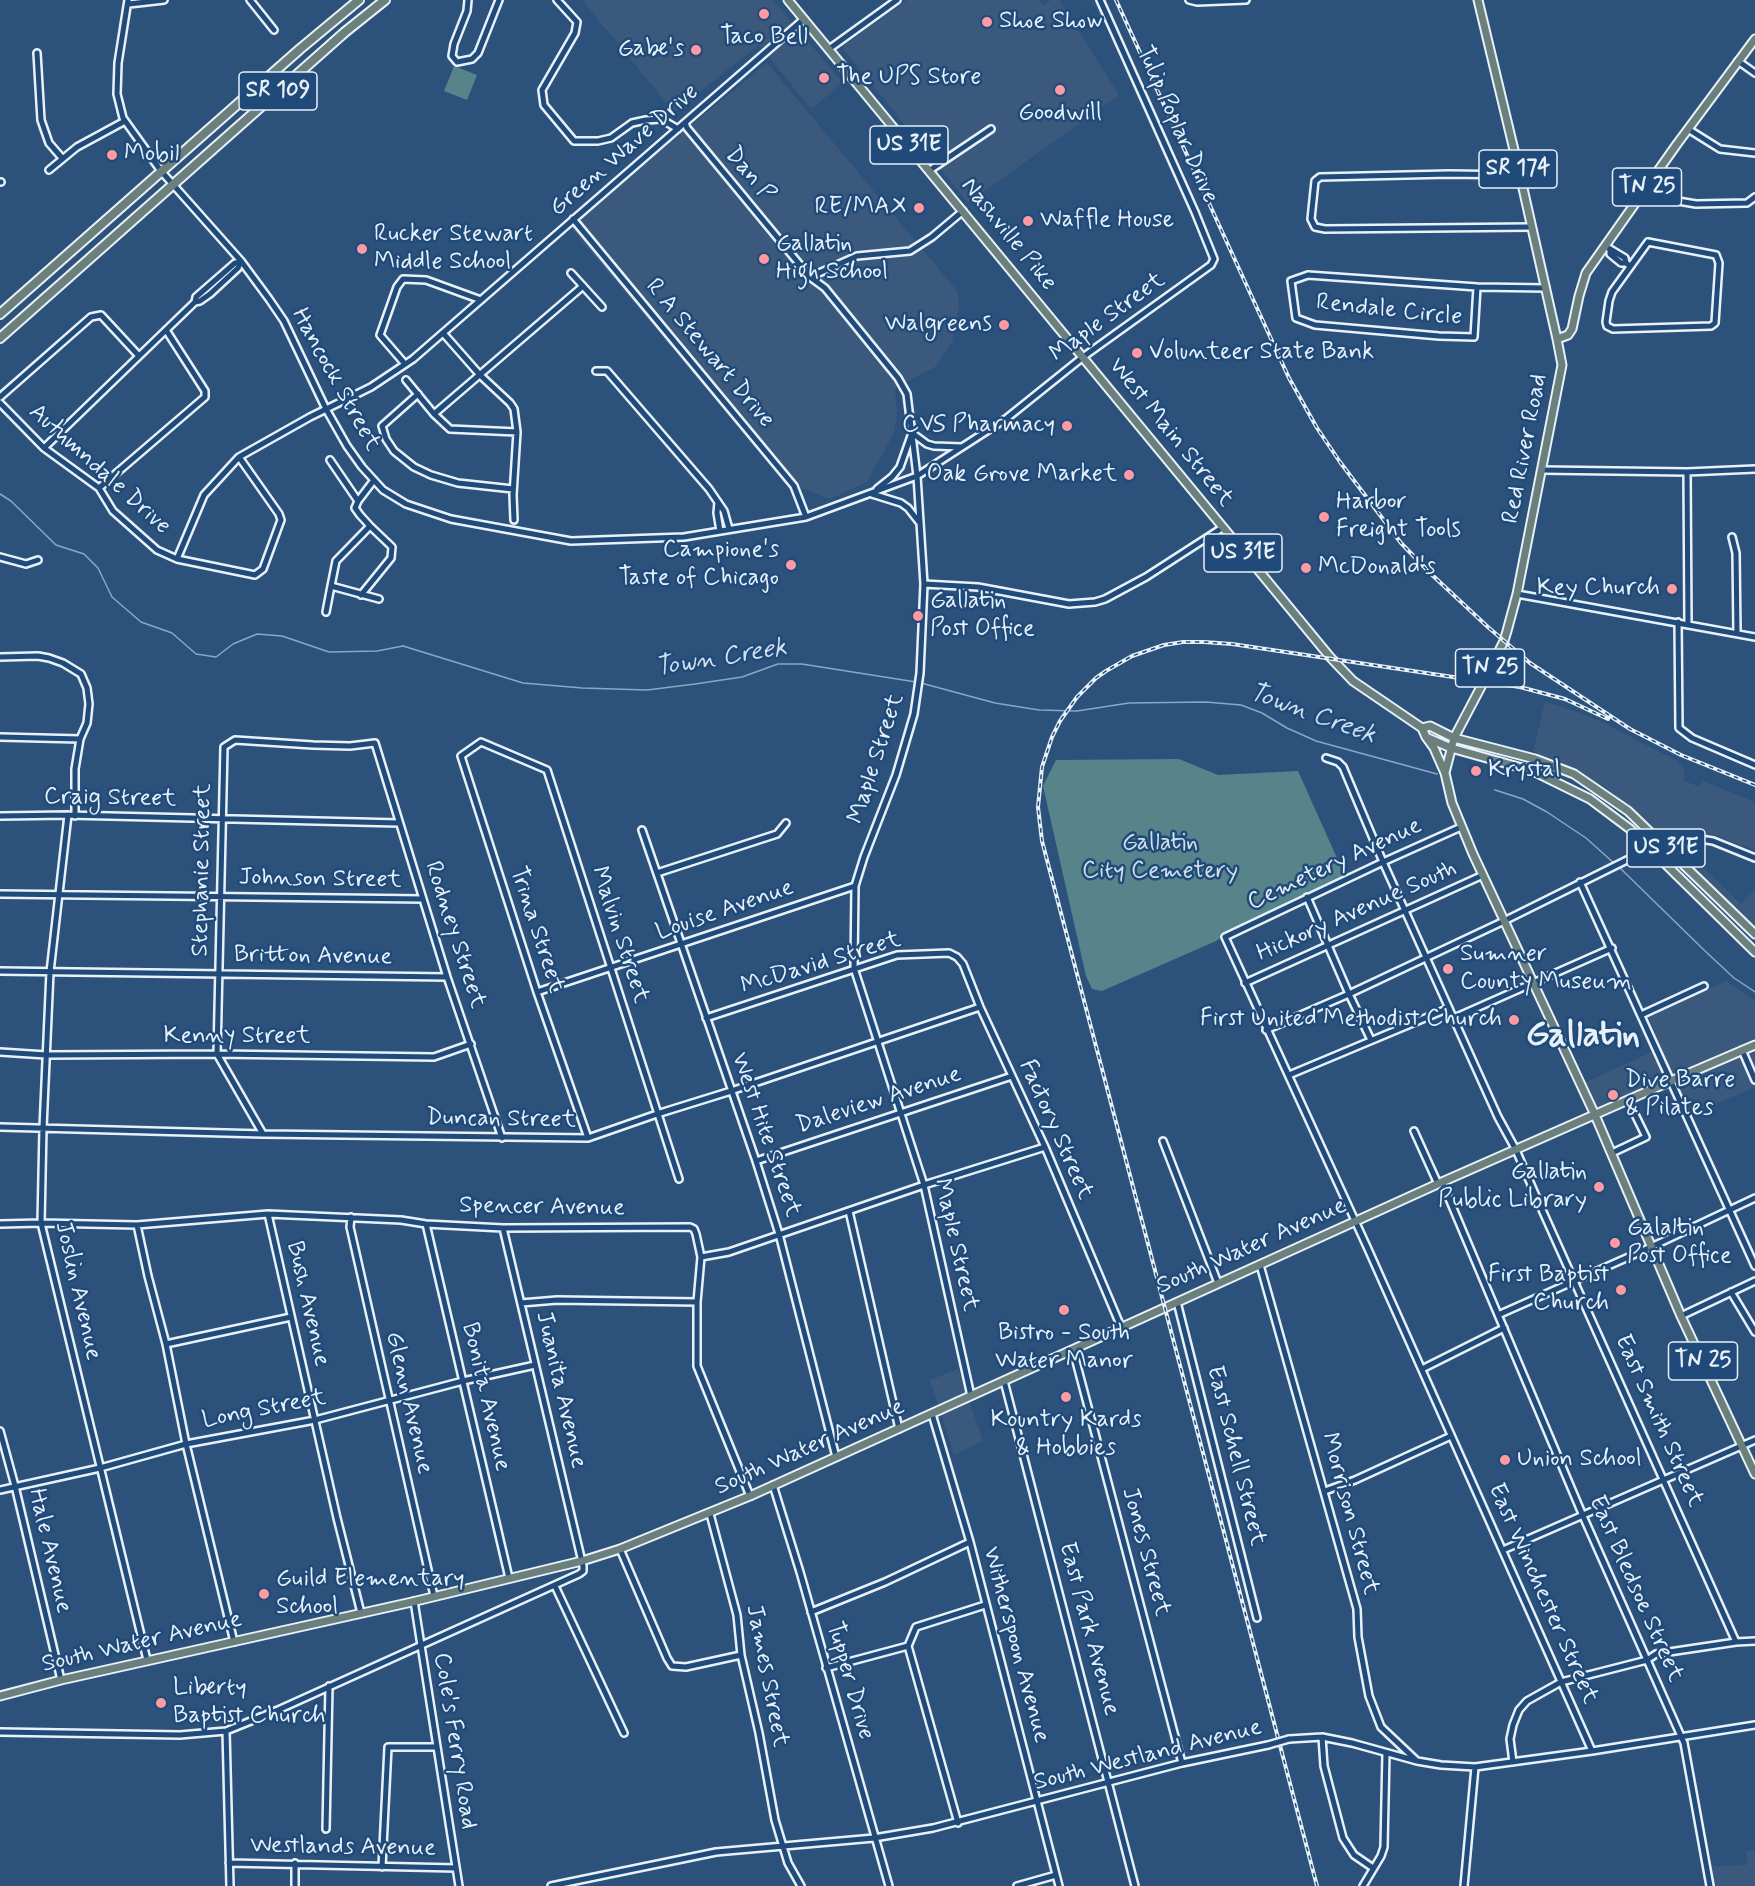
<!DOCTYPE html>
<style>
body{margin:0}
canvas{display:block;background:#2c517b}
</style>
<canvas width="1755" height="1886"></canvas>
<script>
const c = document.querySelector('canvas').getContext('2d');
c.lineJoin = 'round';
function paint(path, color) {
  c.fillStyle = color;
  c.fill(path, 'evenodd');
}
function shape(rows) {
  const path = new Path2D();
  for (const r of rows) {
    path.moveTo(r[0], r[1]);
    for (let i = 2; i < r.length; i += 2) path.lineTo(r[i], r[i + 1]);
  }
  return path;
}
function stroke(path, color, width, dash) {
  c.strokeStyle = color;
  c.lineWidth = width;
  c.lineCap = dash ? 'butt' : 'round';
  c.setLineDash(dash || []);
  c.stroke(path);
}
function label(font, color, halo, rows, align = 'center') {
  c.font = font + ' Mynerve,sans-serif';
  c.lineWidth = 5;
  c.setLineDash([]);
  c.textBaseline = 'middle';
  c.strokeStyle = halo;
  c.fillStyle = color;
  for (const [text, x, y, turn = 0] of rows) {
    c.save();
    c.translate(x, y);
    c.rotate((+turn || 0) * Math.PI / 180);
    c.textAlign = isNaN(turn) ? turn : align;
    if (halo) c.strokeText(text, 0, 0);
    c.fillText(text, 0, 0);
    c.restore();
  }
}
paint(shape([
 [582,0,773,0,843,83,811,109,759,45,674,112],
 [907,0,1039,0,1043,5,1051,0,1059,0,1119,95,968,203,842,47],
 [767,63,958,292,959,308,952,343,935,367,895,388,897,414,894,433,867,482,830,499,801,488,795,494,569,226],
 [1545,702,1563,707,1598,720,1677,761,1685,770,1683,780,1699,787,1703,781,1755,802,1755,850,1714,835,1689,834,1681,846,1741,904,1755,890,1755,926,1630,807,1604,786,1533,751],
 [1726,981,1755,1001,1755,1087,1690,1116,1673,1077,1597,1111,1584,1083,1661,1048,1648,1016],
 [958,1369,983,1441,954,1455,930,1380],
 [1755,1850,1755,1886,1716,1886,1712,1866,1747,1865,1746,1851]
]), '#3b597c');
paint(shape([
 [454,66,477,75,467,100,444,91],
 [1179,759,1218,775,1298,771,1345,876,1228,932,1216,941,1102,991,1092,989,1086,976,1043,786,1056,760]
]), '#57838b');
stroke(shape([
 [0,494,11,501,56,545,84,554,98,568,112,597,141,622,172,633,196,654,216,657,233,644,257,634,282,636,329,652,377,651,403,646,523,683,582,688,647,690,695,684,742,677,778,664,802,664,916,682],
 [921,683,995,703,1039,710,1077,711,1129,703,1206,702,1241,705,1262,713,1287,728,1316,741,1437,774],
 [1495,790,1523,799,1547,812,1586,838,1615,864],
 [1619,867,1704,950,1734,978,1755,992]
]), '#87a8c6', 1.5);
const minor = shape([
 [128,0,118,63,117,94,123,118,161,171,241,261,269,299,284,321,326,409,347,446,362,467,383,490,406,504,451,519,571,541,684,537,806,517,917,476,1007,418,1083,357,1211,265,1214,259,1195,212,1100,0],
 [250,0,274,30],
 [468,0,467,11,454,44,452,56,457,62,472,59,478,53,499,0],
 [557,0,577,22,575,33,542,90,544,105,574,141,598,141,611,138,632,123,646,120,661,119,678,129],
 [1189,0,1197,2,1246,0],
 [129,4,164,0],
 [829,49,897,0],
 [37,53,41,120,49,143,62,158],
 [1738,61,1755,73],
 [685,123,687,128,810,277,825,288,898,378,907,394,917,476,924,584,920,673,914,714,896,775,864,857,855,886,854,968,924,1185,971,1396],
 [1688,129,1720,149,1755,153],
 [49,170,77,147,125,121],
 [930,170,991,129],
 [1520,175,1449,174,1320,177,1315,181,1311,219,1315,227,1325,229,1531,227],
 [0,182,1,182],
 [1645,189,1660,198,1696,204,1747,203,1755,197],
 [573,219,794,486,806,517],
 [1648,242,1716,255,1719,263,1715,323,1711,326,1613,329,1607,326,1606,322,1609,301,1612,292,1648,242],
 [1605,246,1625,258,1626,263,1630,266],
 [1610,250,1610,254,1621,263,1626,263],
 [571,273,602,307],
 [1308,275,1477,287,1474,337,1439,336,1315,325,1296,318,1291,281,1308,275],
 [810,277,857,256,910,251,932,237,963,211],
 [1477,287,1546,288],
 [195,302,200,301,210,294,238,268,241,261],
 [443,333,480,375,510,403,514,409,517,432,513,495,514,520],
 [405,364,380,335,397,287,403,279,426,280,481,300],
 [596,371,607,371,709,489,724,511,729,529],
 [406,380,434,414,450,429,517,432],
 [418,394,382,426,386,439,394,451,414,467,431,475,458,483,513,489],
 [0,397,91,317,101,315,139,356],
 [0,403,44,448,99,488,113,511,157,550,177,559,255,575,263,569,281,520,279,514,239,457],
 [434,414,583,286],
 [44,448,195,302,196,297,235,263,241,261],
 [330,460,358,501],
 [1542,470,1687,472,1755,469],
 [1687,472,1688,624],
 [374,480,358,501,355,508,360,515,370,526,336,561,331,586,379,599],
 [99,488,205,397,205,391,166,330],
 [877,489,892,477,900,467,912,433,927,444,934,446,962,447],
 [872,494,901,503,908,508,919,522],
 [718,502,717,513,720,531],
 [1732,537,1736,553,1737,633],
 [0,557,26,564,38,560],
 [177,559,204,495,239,457,310,417,371,387,413,359,804,19],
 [924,584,978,587,1069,604,1095,602,1105,599,1146,577,1222,528],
 [1517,594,1755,637],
 [361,595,391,558,392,547,370,526],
 [326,612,331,586],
 [1678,622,1679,728,1692,738,1755,765],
 [0,657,38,656,49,658,63,663,81,674,87,688,89,704,87,723,80,739,75,769,75,816],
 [0,737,80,739],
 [1326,758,1338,762,1343,767,1383,862,1498,1117,1516,1150,1539,1203,1736,1642],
 [68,815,50,972,43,1128,41,1223,147,1660],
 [0,816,68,815,399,823],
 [1461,827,1383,862,1225,937,1368,1249,1592,1751],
 [642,830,756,1161,779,1234,836,1457],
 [657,873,777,834,786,823],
 [1580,882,1755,1266],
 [0,894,423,899],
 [1307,897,1349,994,1371,1040],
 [0,971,447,977],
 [1245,983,1483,875],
 [537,992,855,886],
 [1641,1015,1704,986],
 [706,1018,897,955,949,953,957,957,963,964,980,1007,1045,1147,1121,1327],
 [1454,1018,1612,948],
 [1266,1030,1349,994,1504,921,1649,849,1680,840,1700,839,1713,841,1755,858],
 [1742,1050,1755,1080],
 [0,1052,46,1055,217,1054,434,1057,471,1044],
 [1289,1075,1449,1008],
 [0,1127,263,1134,588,1138,657,1114,731,1091,980,1007],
 [1414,1131,1438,1184],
 [263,1134,217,1054,224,747,235,740,313,745,350,746,375,743,447,977,502,1138],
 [588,1138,537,992,461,756,481,742,547,770,679,1179],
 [1163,1141,1218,1283],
 [1612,1153,1646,1137,1628,1100],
 [756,1161,1012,1076],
 [1442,1182,1583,1516,1684,1743,1710,1886],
 [849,1211,899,1429],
 [268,1214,337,1518,361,1613],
 [351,1217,350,1227,434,1596],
 [0,1224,41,1223,137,1225,268,1214,401,1220,426,1224,503,1228,690,1227,694,1229,696,1234,701,1257,697,1302,697,1366,750,1496],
 [426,1224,509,1578],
 [137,1225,148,1276,166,1344,186,1444,234,1642],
 [701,1257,729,1252,924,1185,1045,1147],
 [1260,1265,1357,1609,1358,1637,1369,1696,1381,1727,1417,1761],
 [1731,1292,1755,1332],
 [1177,1302,1257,1618],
 [521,1303,557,1300,697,1302],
 [1498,1315,1651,1247,1755,1198],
 [1681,1316,1755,1281],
 [166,1344,291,1317],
 [1073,1350,1182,1763],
 [1422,1369,1504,1328],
 [1004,1381,1135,1886],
 [932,1414,970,1542,1059,1886],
 [0,1431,15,1486,61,1680],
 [773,1485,800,1572,889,1886],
 [0,1490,100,1468,186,1444,315,1420,463,1381,535,1365],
 [1325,1491,1355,1480,1451,1436],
 [710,1514,737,1615,741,1655,759,1733,775,1820,788,1863,801,1886],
 [620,1549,667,1658,672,1666,686,1667,741,1655],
 [1503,1550,1755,1440],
 [555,1586,624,1733],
 [414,1601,459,1886],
 [811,1612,885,1582,970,1542],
 [908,1646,958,1823],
 [908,1646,916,1627,985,1605],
 [826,1668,908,1646],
 [226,1731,230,1886],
 [0,1732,180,1735,226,1731,278,1710,579,1574,583,1571,583,1566,503,1228],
 [1322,1737,1324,1766,1343,1838,1354,1855,1373,1868],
 [1289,1739,1322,1737,1352,1743,1417,1761,1441,1765,1475,1767,1592,1751,1755,1725],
 [1513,1762,1510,1739,1513,1725,1519,1710,1527,1701,1561,1682,1647,1660,1656,1654,1736,1642,1755,1641],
 [326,1829,329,1686],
 [229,1863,456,1868],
 [295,1863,295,1886],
 [382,1867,388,1747,437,1747],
 [551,1886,716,1852,874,1838,933,1828,1182,1763,1268,1745],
 [1017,1886,1056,1875],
 [1363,1886,1381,1856,1384,1847,1386,1753],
 [1464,1886,1475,1767]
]);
const major = shape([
 [788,0,1330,657,1353,681,1422,728,1426,737,1434,748,1445,773,1452,803,1473,854,1595,1115,1681,1316,1755,1474],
 [1557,339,1568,335,1572,329,1579,296,1586,273,1677,144,1755,39],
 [1422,728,1430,726,1454,738,1535,759,1574,774,1628,811,1755,934],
 [1428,738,1451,748,1533,771,1590,799,1630,829,1755,952],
 [1445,773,1454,738,1484,681,1504,641,1507,631,1517,594,1562,365,1557,339,1520,175,1478,0],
 [0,1696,61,1680,412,1602,582,1561,620,1549,750,1496,1442,1182,1671,1081,1755,1045]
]);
const highway = shape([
 [0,314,300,49,359,0],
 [0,338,345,32,385,0]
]);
stroke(minor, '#e8f1f8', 10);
stroke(major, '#e8f1f8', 11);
stroke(highway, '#e8f1f8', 12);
stroke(minor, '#1f4a7a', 5);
stroke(major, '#6b7f7c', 7);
stroke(highway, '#6b7f7c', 8);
const rail = shape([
 [1116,0,1289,378,1317,428,1340,462,1401,543,1430,573,1489,628,1530,663,1630,729,1681,755,1755,785],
 [1317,1886,1042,841,1038,807,1042,767,1052,737,1060,721,1077,697,1096,678,1106,671,1132,656,1164,645,1183,642,1204,642,1232,644,1520,687,1565,699,1608,719]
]);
stroke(rail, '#e8f1f8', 4);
stroke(rail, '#1f4a7a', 1.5, [4.5]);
const minorBridge = shape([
 [1268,1745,1289,1739]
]);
stroke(minorBridge, '#e8f1f8', 10, []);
stroke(minorBridge, '#1f4a7a', 5);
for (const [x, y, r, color] of [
 [764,14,6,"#ff9aa2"],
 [987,22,6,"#ff9aa2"],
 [696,50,6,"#ff9aa2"],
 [824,78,6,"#ff9aa2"],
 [1060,90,6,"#ff9aa2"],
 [112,155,6,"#ff9aa2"],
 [919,208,6,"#ff9aa2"],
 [1028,221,6,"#ff9aa2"],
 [362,249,6,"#ff9aa2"],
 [764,259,6,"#ff9aa2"],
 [1004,325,6,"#ff9aa2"],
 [1137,353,6,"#ff9aa2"],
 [1067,426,6,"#ff9aa2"],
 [1129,475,6,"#ff9aa2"],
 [1324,517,6,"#ff9aa2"],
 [791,565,6,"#ff9aa2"],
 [1306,568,6,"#ff9aa2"],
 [1672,589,6,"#ff9aa2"],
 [918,616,6,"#ff9aa2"],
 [1476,771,6,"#ff9aa2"],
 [1448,969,6,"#ff9aa2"],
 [1514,1020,6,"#ff9aa2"],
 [1613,1095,6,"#ff9aa2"],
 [1599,1187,6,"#ff9aa2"],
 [1615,1243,6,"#ff9aa2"],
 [1621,1290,6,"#ff9aa2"],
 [1064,1310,6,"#ff9aa2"],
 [1066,1397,6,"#ff9aa2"],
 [1505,1460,6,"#ff9aa2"],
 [264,1594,6,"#ff9aa2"],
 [161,1703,6,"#ff9aa2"]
]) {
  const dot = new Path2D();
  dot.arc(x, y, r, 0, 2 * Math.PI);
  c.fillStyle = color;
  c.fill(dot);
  stroke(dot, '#1f4a7a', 2);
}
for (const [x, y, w] of [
 [278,91,78],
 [909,145,78],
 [1518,169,78],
 [1647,187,69],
 [1243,553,78],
 [1490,668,69],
 [1666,848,78],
 [1703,1361,69]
]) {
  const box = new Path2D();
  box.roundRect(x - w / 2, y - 19, w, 38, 4.5);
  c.fillStyle = '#1f4a7a';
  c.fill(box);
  stroke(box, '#e8f1f8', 1.5);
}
label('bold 22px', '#e8f1f8', null, [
 ["SR 109",278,91],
 ["US 31E",909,145],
 ["SR 174",1518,169],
 ["TN 25",1647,187],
 ["US 31E",1243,553],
 ["TN 25",1490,668],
 ["US 31E",1666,848],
 ["TN 25",1703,1361]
]);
label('24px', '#e8f1f8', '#1f4a7a', [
 ["Shoe Show",999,22],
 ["Taco Bell",764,38,"center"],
 ["Gabe's",684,50,"right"],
 ["The UPS Store",836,78],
 ["Goodwill",1060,114,"center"],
 ["Mobil",124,155],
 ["RE/MAX",907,208,"right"],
 ["Waffle House",1040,221],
 ["Rucker Stewart",374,235],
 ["Middle School",374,263],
 ["Gallatin",776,245],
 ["High School",776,273],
 ["Walgreens",992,325,"right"],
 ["Volunteer State Bank",1149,353],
 ["CVS Pharmacy",1055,426,"right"],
 ["Oak Grove Market",1117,475,"right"],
 ["Harbor",1336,503],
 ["Freight Tools",1336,531],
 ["Campione's",779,551,"right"],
 ["Taste of Chicago",779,579,"right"],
 ["McDonald's",1318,568],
 ["Key Church",1660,589,"right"],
 ["Gallatin",930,602],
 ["Post Office",930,630],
 ["Krystal",1488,771],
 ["Sumner",1460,955],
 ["County Museum",1460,983],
 ["First United Methodist Church",1502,1020,"right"],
 ["Dive Barre",1625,1081],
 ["& Pilates",1625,1109],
 ["Gallatin",1587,1173,"right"],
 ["Public Library",1587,1201,"right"],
 ["Galaltin",1627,1229],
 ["Post Office",1627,1257],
 ["First Baptist",1609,1276,"right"],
 ["Church",1609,1304,"right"],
 ["Bistro - South",1064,1334,"center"],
 ["Water Manor",1064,1362,"center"],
 ["Kountry Kards",1066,1421,"center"],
 ["& Hobbies",1066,1449,"center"],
 ["Union School",1517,1460],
 ["Guild Elementary",276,1580],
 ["School",276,1608],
 ["Liberty",173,1689],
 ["Baptist Church",173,1717]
], 'left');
label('24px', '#e8f1f8', '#1f4a7a', [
 ["Tulip Poplar Drive",1176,125,66],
 ["Green Wave Drive",625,151,-41],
 ["Dan P",749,175,50],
 ["Nashville Pike",1008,235,51],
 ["Rendale Circle",1389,311,6],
 ["Maple Street",1108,318,-36],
 ["R A Stewart Drive",709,354,50],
 ["Hancock Street",335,380,61],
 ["West Main Street",1170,433,51],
 ["Red River Road",1526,449,-79],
 ["Autumndale Drive",99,470,42],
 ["Maple Street",877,759,-72],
 ["Craig Street",110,799,1],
 ["Cemetery Avenue",1335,865,-25],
 ["Stephanie Street",203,870,-89],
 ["Johnson Street",320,880,1],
 ["Louise Avenue",725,911,-19],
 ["Hickory Avenue South",1357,912,-24],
 ["Trina Street",536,930,72],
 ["Rodney Street",454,935,72],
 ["Malvin Street",619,935,72],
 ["Britton Avenue",313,957,1],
 ["McDavid Street",821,964,-17],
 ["Kenny Street",237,1037],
 ["Daleview Avenue",879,1101,-18],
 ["Duncan Street",501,1120,1],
 ["Factory Street",1055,1130,66],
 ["West Hite Street",765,1135,71],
 ["Spencer Avenue",542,1208,1],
 ["Maple Street",955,1245,77],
 ["South Water Avenue",1252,1247,-24],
 ["Joslin Avenue",77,1291,77],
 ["Bush Avenue",307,1304,77],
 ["Juanita Avenue",560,1390,77],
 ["Bonita Avenue",485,1397,77],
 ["Glenn Avenue",408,1403,77],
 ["Long Street",264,1410,-11],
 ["East Smith Street",1658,1421,66],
 ["South Water Avenue",810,1448,-24],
 ["East Schell Street",1235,1456,76],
 ["Morrison Street",1349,1514,75],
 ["Hale Avenue",49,1551,77],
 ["Jones Street",1145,1552,75],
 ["East Bledsoe Street",1635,1589,66],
 ["East Winchester Street",1542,1594,66],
 ["East Park Avenue",1088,1629,75],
 ["South Water Avenue",142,1643,-13],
 ["Witherspoon Avenue",1015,1645,75],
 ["James Street",766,1676,79],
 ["Tupper Drive",849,1681,74],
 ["Cole's Ferry Road",454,1741,81],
 ["South Westland Avenue",1148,1756,-14],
 ["Westlands Avenue",343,1848,1]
]);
label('24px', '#d2e0e8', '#1f4a7a', [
 ["Gallatin",1160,844],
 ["City Cemetery",1160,872]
]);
label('italic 26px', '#d0dfeb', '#1f4a7a', [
 ["Town Creek",721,659,-9],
 ["Town Creek",1312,715,20]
]);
label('bold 36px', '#e8f1f8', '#1f4a7a', [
 ["Gallatin",1583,1037]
]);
</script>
